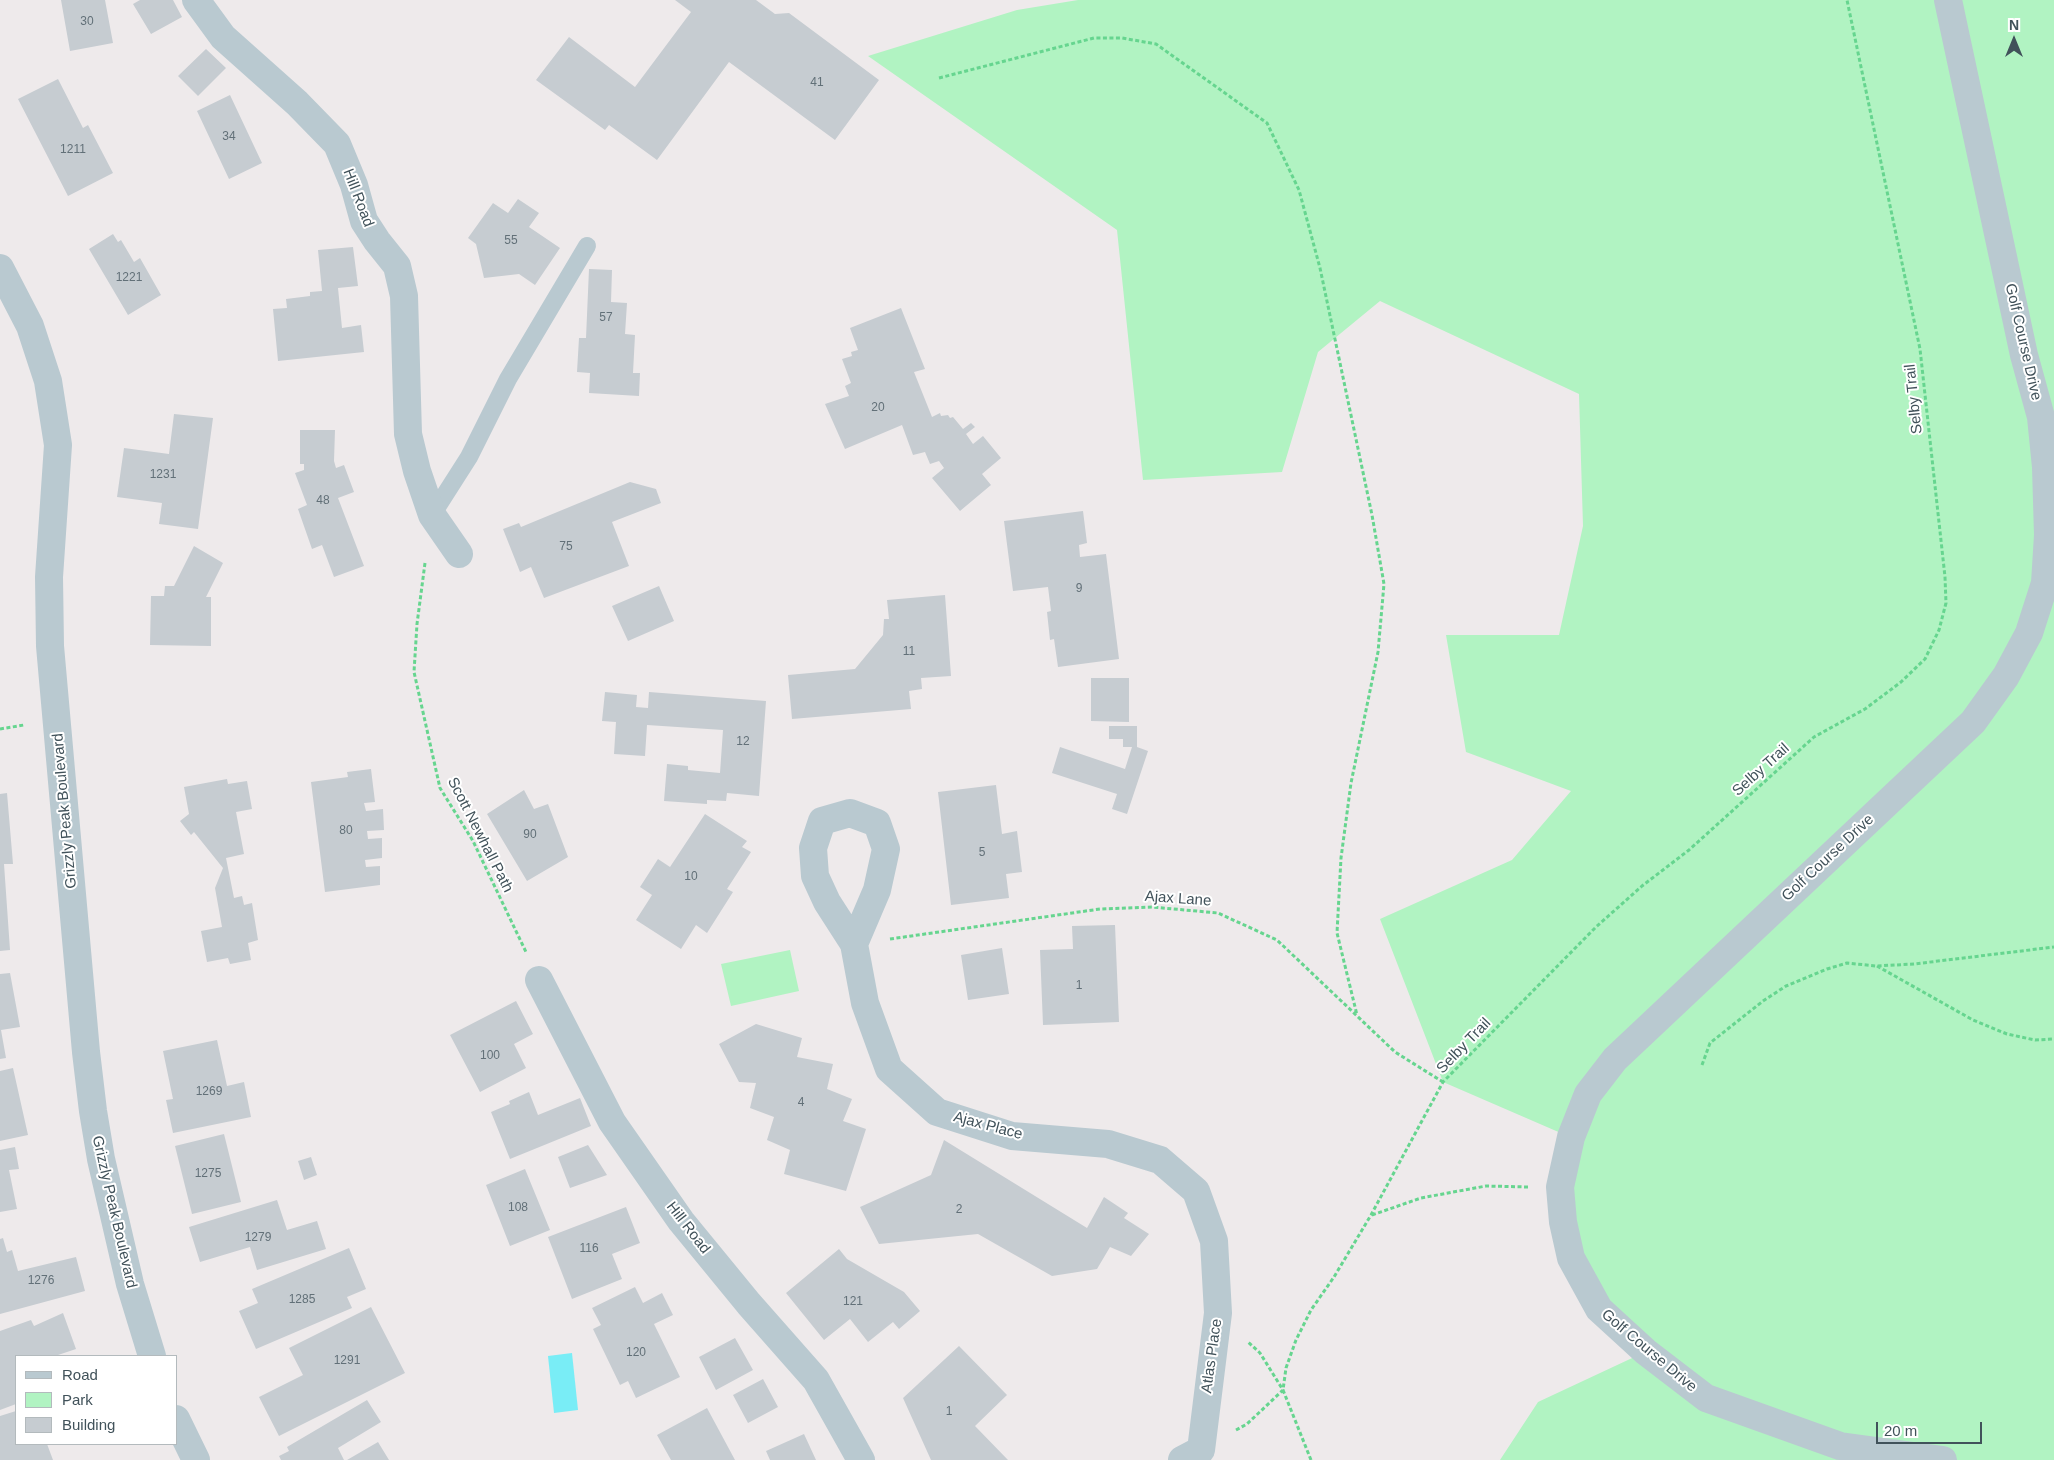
<!DOCTYPE html>
<style>
body{margin:0}
#map{position:relative;width:2054px;height:1460px;overflow:hidden;background:#eeeaeb;font-family:Arial,sans-serif}
canvas{display:block}
.legend{position:absolute;left:15px;top:1355px;width:162px;height:90px;box-sizing:border-box;background:#fff;border:1px solid #b3babd;margin:0;padding:6px 9px;list-style:none;font-size:15px;color:#41525a}
.legend li{display:flex;align-items:center;gap:10px;height:25px}
.legend b{width:25px;border:1px solid #b3babd}
.north{position:absolute;left:1989px;top:15px;width:50px;height:50px;-webkit-text-stroke:4px #fff;paint-order:stroke;rotate:0deg;font-size:14px;font-weight:700;line-height:20px;text-align:center;color:#41525a}
.north::after{content:'';display:block;margin:auto;width:18px;height:22px;background:#41525a;clip-path:polygon(50% 0,100% 100%,50% 72%,0 100%)}
.scale{position:absolute;left:1876px;top:1422px;width:106px;height:22px;box-sizing:border-box;border:2px solid #41525a;border-top:0;padding-left:6px;font-size:15px;line-height:18px;white-space:nowrap;color:#41525a;-webkit-text-stroke:4px #fff;paint-order:stroke}
</style>
<div id="map">
<canvas width="2054" height="1460"></canvas>
<ul class="legend">
<li><b style="height:6px;background:#b9c9d0"></b>Road</li>
<li><b style="height:14px;background:#b1f3c2"></b>Park</li>
<li><b style="height:14px;background:#c6ccd1"></b>Building</li>
</ul>
<div class="north">N</div>
<div class="scale">20 m</div>
</div>
<script>
const c = document.querySelector('canvas').getContext('2d');
c.lineJoin = 'round';
function paint(path, color) {
  c.fillStyle = color;
  c.fill(path, 'evenodd');
}
function shape(rows) {
  const path = new Path2D();
  for (const r of rows) {
    path.moveTo(r[0], r[1]);
    for (let i = 2; i < r.length; i += 2) path.lineTo(r[i], r[i + 1]);
  }
  return path;
}
function stroke(path, color, width, dash) {
  c.strokeStyle = color;
  c.lineWidth = width;
  c.lineCap = dash ? 'butt' : 'round';
  c.setLineDash(dash || []);
  c.stroke(path);
}
function label(font, color, halo, rows, align = 'center') {
  c.font = font + ' Arial,sans-serif';
  c.lineWidth = 4;
  c.setLineDash([]);
  c.textBaseline = 'middle';
  c.strokeStyle = halo;
  c.fillStyle = color;
  for (const [text, x, y, turn = 0] of rows) {
    c.save();
    c.translate(x, y);
    c.rotate((+turn || 0) * Math.PI / 180);
    c.textAlign = isNaN(turn) ? turn : align;
    if (halo) c.strokeText(text, 0, 0);
    c.fillText(text, 0, 0);
    c.restore();
  }
}
paint(shape([
 [1078,0,2054,0,2054,1460,1500,1460,1538,1402,1645,1352,1571,1258,1570,1137,1443,1082,1380,919,1512,860,1571,791,1466,752,1446,635,1559,635,1583,526,1579,394,1380,301,1318,352,1282,472,1143,480,1117,230,868,56,1017,10],
 [790,950,799,991,731,1006,721,964]
]), '#b1f3c2');
paint(shape([
 [572,1353,578,1410,554,1413,548,1356]
]), '#79edf6');
paint(shape([
 [61,0,105,0,113,43,70,51],
 [140,0,173,0,182,17,151,34,133,4],
 [675,0,756,0,775,14,789,13,879,80,835,140,729,62,657,160,609,125,605,130,536,80,569,37,635,87,691,12],
 [206,49,226,68,198,96,178,76],
 [58,79,83,128,88,125,113,173,68,196,18,99],
 [230,95,262,163,229,179,197,111],
 [518,199,539,213,529,227,560,248,535,285,519,274,484,278,476,244,468,238,493,203,508,213],
 [113,234,118,242,121,240,134,262,140,258,161,295,128,315,89,249],
 [353,247,358,286,338,288,342,328,361,325,364,352,278,361,273,309,287,308,286,299,310,296,310,292,322,291,318,250],
 [589,269,612,270,611,302,627,303,625,334,635,335,633,373,640,373,639,396,589,393,590,373,577,372,579,338,586,338],
 [901,308,925,369,914,372,932,417,940,413,941,416,948,415,950,418,953,417,963,429,971,423,975,427,966,434,973,444,983,436,1001,458,982,474,991,485,960,511,932,478,944,468,939,461,930,464,925,452,913,455,902,425,845,449,825,404,849,396,845,386,851,383,842,359,852,356,851,352,858,350,850,328],
 [174,414,213,418,198,529,159,524,162,503,117,497,124,448,169,454],
 [300,430,335,430,334,461,336,468,344,465,354,492,338,498,364,566,334,577,322,545,312,549,298,509,307,505,295,473,304,470,304,464,300,464],
 [630,482,656,489,661,503,612,522,629,566,544,598,531,567,520,572,503,529,519,523,521,527],
 [1083,511,1087,543,1079,545,1080,557,1106,554,1119,659,1058,667,1054,639,1050,640,1047,612,1051,611,1048,587,1013,591,1004,521],
 [194,546,223,563,206,597,211,597,211,646,150,645,151,596,164,596,165,586,174,586],
 [659,586,674,621,628,641,612,606],
 [945,595,951,676,921,678,922,689,909,691,911,709,792,719,788,675,855,669,883,635,884,619,889,619,887,600],
 [1091,678,1129,678,1129,722,1091,721],
 [605,692,637,695,636,707,648,708,649,692,766,701,759,796,727,793,726,801,707,800,707,804,664,801,667,764,688,766,688,770,720,773,723,730,647,725,645,756,614,754,616,722,602,721],
 [1109,726,1137,726,1137,747,1148,751,1127,814,1112,809,1117,794,1052,773,1060,747,1125,769,1132,747,1123,747,1123,739,1109,739],
 [371,769,375,802,364,803,366,811,383,809,384,830,367,831,368,839,382,838,382,858,365,860,366,867,380,866,380,885,325,892,311,782,348,777,347,772],
 [227,779,228,784,247,781,252,809,236,812,244,854,226,858,234,898,242,896,244,905,252,903,258,940,248,943,251,960,230,964,228,958,207,962,201,931,222,927,215,888,223,868,194,832,191,835,180,821,189,814,184,787],
 [996,785,1002,834,1017,831,1022,872,1006,874,1009,898,951,905,938,792],
 [524,790,534,809,548,804,568,857,527,881,487,814],
 [7,793,13,864,4,864,10,950,0,951,0,794],
 [705,814,747,841,742,847,751,852,727,889,733,892,707,933,696,925,681,949,636,920,652,895,640,887,658,859,670,867],
 [1115,925,1119,1022,1043,1025,1040,950,1073,949,1072,926],
 [1002,948,1009,994,968,1000,961,955],
 [10,973,20,1027,1,1030,6,1058,0,1059,0,974],
 [516,1001,533,1034,514,1044,526,1068,480,1092,450,1035],
 [756,1024,802,1038,797,1057,833,1064,827,1089,852,1099,843,1121,866,1129,846,1191,784,1174,790,1150,767,1140,774,1117,750,1108,756,1083,739,1082,719,1044],
 [217,1040,227,1086,244,1082,251,1117,173,1133,166,1100,173,1099,163,1051],
 [13,1068,28,1135,0,1141,0,1071],
 [529,1092,538,1115,580,1098,591,1126,510,1159,491,1112,510,1104,509,1101],
 [224,1134,241,1202,192,1214,175,1146],
 [944,1140,1087,1228,1104,1197,1128,1213,1124,1218,1149,1234,1131,1256,1110,1247,1097,1269,1052,1276,978,1234,879,1244,860,1207,931,1175],
 [588,1145,607,1175,570,1188,558,1157],
 [15,1147,19,1169,9,1170,17,1209,0,1212,0,1150],
 [311,1157,317,1175,304,1180,298,1161],
 [525,1169,550,1230,510,1246,486,1185],
 [277,1200,287,1230,317,1221,326,1249,257,1270,250,1247,200,1262,189,1227],
 [626,1207,640,1243,612,1254,622,1279,572,1299,548,1237],
 [3,1238,7,1252,12,1250,18,1271,76,1257,85,1291,0,1314,0,1239],
 [349,1248,366,1289,347,1297,352,1308,256,1349,239,1311,258,1303,252,1289],
 [839,1249,847,1259,904,1292,920,1311,899,1329,893,1322,868,1342,850,1319,824,1340,786,1293],
 [635,1287,643,1303,662,1293,673,1315,654,1324,680,1377,636,1398,628,1381,620,1385,593,1329,601,1325,592,1308],
 [371,1307,405,1373,279,1436,259,1397,303,1375,289,1348],
 [63,1313,76,1349,55,1356,16,1356,16,1404,0,1410,0,1331,31,1320,34,1326],
 [735,1338,753,1370,716,1390,699,1357],
 [959,1346,1007,1395,975,1426,1008,1460,931,1460,903,1398],
 [763,1379,778,1407,748,1423,733,1395],
 [367,1400,381,1422,338,1448,344,1460,281,1460,279,1456,289,1451,287,1447],
 [707,1408,735,1460,671,1460,657,1435],
 [16,1411,16,1444,47,1444,53,1460,0,1460,0,1416],
 [804,1434,816,1460,770,1460,766,1451],
 [378,1442,389,1460,347,1460]
]), '#c6ccd1');
stroke(shape([
 [939,78,1094,38,1122,38,1156,44,1267,123,1299,190,1320,268,1372,515,1384,584,1378,652,1351,783,1341,858,1337,933,1357,1015],
 [425,563,417,624,414,672,440,788,473,841,526,952],
 [0,729,24,725],
 [890,939,1100,909,1152,907,1218,913,1277,940,1395,1052,1443,1082],
 [1877,966,1973,1020,2007,1034,2035,1040,2054,1039],
 [1702,1065,1710,1043,1763,1001,1786,986,1827,969,1847,963,1876,966,1914,964,2054,947],
 [1372,1215,1421,1198,1486,1186,1529,1187],
 [1236,1430,1247,1424,1283,1390,1260,1353,1247,1341],
 [1311,1460,1283,1390,1286,1368,1296,1340,1311,1310,1334,1277,1371,1215,1443,1082,1596,927,1642,886,1689,850,1814,737,1865,709,1901,682,1925,659,1939,630,1946,603,1945,577,1920,349,1847,0]
]), '#66d58f', 3, [4, 2.5]);
stroke(shape([
 [432,515,469,457,508,379,587,246]
]), '#b9c9d0', 18);
stroke(shape([
 [196,0,223,37,297,103,337,144,354,185,364,221,377,241,397,266,404,296,408,434,417,471,432,515,459,554],
 [854,944,877,890,886,849,877,823,850,813,822,821,813,848,815,876,827,902,854,944,865,1003,889,1069,937,1112,1012,1136,1108,1144,1160,1160,1196,1191,1214,1241,1218,1313,1201,1450,1182,1460],
 [539,980,612,1122,681,1221,749,1304,816,1380,861,1460],
 [1943,1460,1840,1446,1706,1398,1646,1352,1599,1309,1571,1258,1563,1222,1560,1187,1571,1137,1588,1094,1615,1059,1973,722,2006,676,2029,633,2045,583,2048,535,2046,467,2041,417,2024,355,1948,0]
]), '#b9c9d0', 28);
stroke(shape([
 [0,268,30,326,48,381,58,445,49,577,50,646,86,1052,93,1111,101,1159,130,1284,152,1356],
 [176,1419,196,1460]
]), '#b9c9d0', 28);
label('12px', '#627078', null, [
 ["30",87,22],
 ["41",817,83],
 ["34",229,137],
 ["1211",73,150],
 ["55",511,241],
 ["1221",129,278],
 ["57",606,318],
 ["20",878,408],
 ["1231",163,475],
 ["48",323,501],
 ["75",566,547],
 ["9",1079,589],
 ["11",909,652],
 ["12",743,742],
 ["80",346,831],
 ["90",530,835],
 ["5",982,853],
 ["10",691,877],
 ["1",1079,986],
 ["100",490,1056],
 ["1269",209,1092],
 ["4",801,1103],
 ["1275",208,1174],
 ["108",518,1208],
 ["2",959,1210],
 ["1279",258,1238],
 ["116",589,1249],
 ["1276",41,1281],
 ["1285",302,1300],
 ["121",853,1302],
 ["120",636,1353],
 ["1291",347,1361],
 ["1",949,1412]
]);
label('15px', '#41525a', '#fff', [
 ["Hill Road",358,198,69],
 ["Golf Course Drive",2023,342,77],
 ["Selby Trail",1914,399,-96],
 ["Selby Trail",1761,770,-42],
 ["Grizzly Peak Boulevard",65,811,-95],
 ["Scott Newhall Path",480,835,63],
 ["Golf Course Drive",1828,858,-43],
 ["Ajax Lane",1178,899,4],
 ["Selby Trail",1464,1046,-46],
 ["Ajax Place",988,1126,15],
 ["Grizzly Peak Boulevard",114,1212,77],
 ["Hill Road",688,1228,52],
 ["Golf Course Drive",1649,1351,40],
 ["Atlas Place",1212,1356,-82]
]);
</script>
